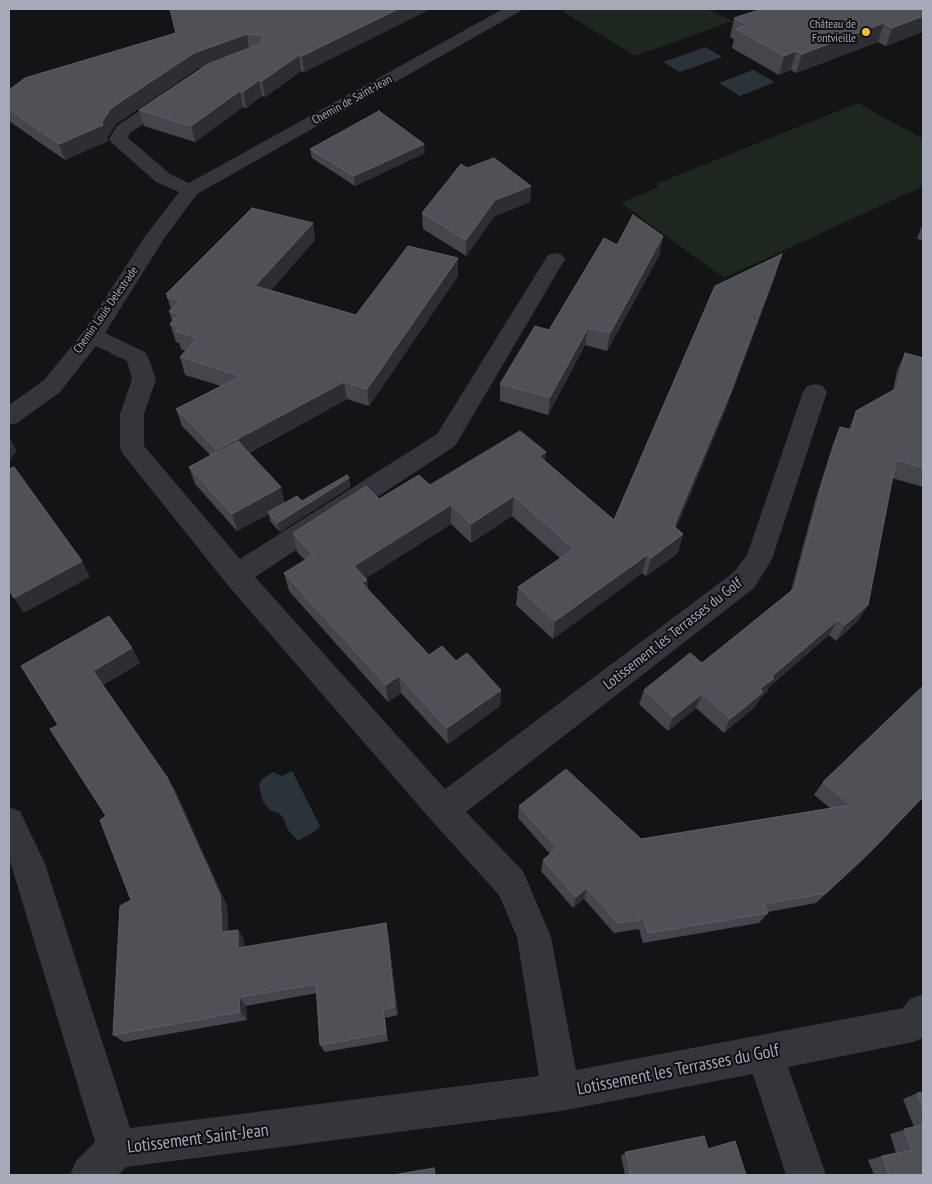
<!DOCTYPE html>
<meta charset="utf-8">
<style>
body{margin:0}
#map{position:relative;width:932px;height:1184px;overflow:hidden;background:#141416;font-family:"PT Sans Narrow",sans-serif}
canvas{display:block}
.frame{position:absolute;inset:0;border:10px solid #a6aab7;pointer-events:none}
</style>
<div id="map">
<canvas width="932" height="1184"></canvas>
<div class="frame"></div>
</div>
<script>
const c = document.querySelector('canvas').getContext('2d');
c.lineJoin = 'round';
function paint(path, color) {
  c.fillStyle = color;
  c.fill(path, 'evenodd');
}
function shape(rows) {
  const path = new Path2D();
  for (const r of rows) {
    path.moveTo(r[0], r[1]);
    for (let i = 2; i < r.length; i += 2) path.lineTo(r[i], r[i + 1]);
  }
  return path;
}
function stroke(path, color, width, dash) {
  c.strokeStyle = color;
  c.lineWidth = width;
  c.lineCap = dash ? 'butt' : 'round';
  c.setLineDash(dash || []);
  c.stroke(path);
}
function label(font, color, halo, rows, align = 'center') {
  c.font = font + ' "PT Sans Narrow",sans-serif';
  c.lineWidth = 4;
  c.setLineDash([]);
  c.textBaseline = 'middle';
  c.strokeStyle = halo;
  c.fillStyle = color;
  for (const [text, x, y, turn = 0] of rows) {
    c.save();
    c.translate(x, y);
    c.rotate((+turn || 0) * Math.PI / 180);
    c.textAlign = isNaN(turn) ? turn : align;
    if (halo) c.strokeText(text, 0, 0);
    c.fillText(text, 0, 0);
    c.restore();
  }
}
paint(shape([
 [570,9,707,9,733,21,635,56,562,11],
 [858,103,923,139,923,186,724,278,621,203,659,187,656,184]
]), '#1e2620');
paint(shape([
 [706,47,722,57,680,72,663,62],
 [753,70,775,82,740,96,719,83],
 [292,771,320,826,314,832,298,841,288,830,284,819,280,814,270,810,263,802,259,786,261,780,273,772,282,776]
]), '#2a323a');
paint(shape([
 [503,9,522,9,519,12,197,194,165,237,105,333,145,352,148,357,156,379,144,414,144,446,240,559,437,434,548,255,555,253,562,255,565,259,455,446,255,577,445,789,734,572,747,555,803,392,807,386,815,384,823,386,827,392,772,559,754,588,466,812,523,871,546,925,551,937,576,1070,903,1008,910,999,923,994,923,1038,913,1042,788,1067,826,1175,786,1175,753,1074,561,1111,126,1167,118,1175,70,1175,76,1161,95,1142,9,858,9,807,20,811,45,864,130,1128,539,1076,517,937,499,895,432,821,226,583,123,454,120,448,120,414,132,379,127,361,96,346,60,392,17,423,9,425,9,405,44,380,84,331,146,235,179,192,156,182,112,143,109,139,117,126,167,92,179,92,182,96,179,100,130,133,128,138,170,174,189,183,503,9]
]), '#35363b');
paint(shape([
 [430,9,304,72,301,71,265,97,262,96,246,108,243,107,195,142,144,126,139,110,205,66,198,68,116,124,107,138,108,141,65,160,9,121,9,90,176,33],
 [923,9,886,46,878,42,796,73,791,70,779,75,732,48,734,39,730,37,734,18],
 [310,149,425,153,355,186,312,158],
 [531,186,530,202,495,216,466,256,423,229,422,213],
 [313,223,315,240,271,290,356,315,458,258,458,276,369,406,347,399,249,453,285,503,302,501,349,478,350,487,280,532,270,521,269,514,237,531,195,484,189,467,210,455,182,426,176,409,221,386,185,375,180,357,186,351,181,349,179,343,176,342,170,324,172,321,169,311,171,309,166,294],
 [923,223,923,240,917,239],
 [617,245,660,254,607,351,585,345,548,415,500,401,500,384,549,330],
 [776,274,725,411,676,528,683,534,678,553,646,576,642,573,553,639,516,605,518,587,560,558,512,516,471,543,451,524,366,578,367,580,368,590,429,655,456,661,501,690,500,706,448,744,401,693,388,702,289,591,284,573,305,560,297,552,293,533,379,499,430,485,545,461,614,520],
 [905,353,923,358,923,487,892,478,859,620,836,641,829,635,769,687,767,692,761,697,756,706,724,733,696,708,668,731,639,704,644,690,702,663,791,591,816,498,833,444,840,427,849,429,856,411,893,391,897,371],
 [132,648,140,663,103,685,175,790,227,906,228,931,238,930,244,940,244,947,388,933,398,1015,385,1018,388,1041,325,1052,320,1045,317,993,246,1006,247,1020,124,1042,113,1035,131,900,106,816,58,725],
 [923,686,863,860,816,903,768,912,768,913,759,923,643,943,639,929,614,933,584,899,573,908,541,871,543,860,550,854,518,818,519,806,641,839,830,808,814,795,823,782],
 [923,1092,923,1175,874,1175,868,1160,882,1156,896,1153,890,1134,914,1127,903,1099,917,1093],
 [708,1149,746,1175,625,1175,621,1156,626,1152]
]), '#45464b');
paint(shape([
 [398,9,430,9,304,72,302,56],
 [923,16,923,32,886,46,892,28],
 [884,23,878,42,796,73,802,54],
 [247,34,249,50,198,68,116,124,107,138,108,141,65,160,59,144,194,53],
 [796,51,791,70,779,75,784,56],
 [299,55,301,71,265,97,262,81],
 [259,80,262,96,246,108,243,92],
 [240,91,243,107,195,142,191,126],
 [424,144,425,153,355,186,354,176],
 [531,186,530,202,495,216,466,256,466,240,495,200],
 [313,223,315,240,259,303,255,286],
 [663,236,660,254,607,351,610,333],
 [782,254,776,274,725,411,669,544,683,534,678,553,646,576,651,558],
 [458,258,458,276,369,406,367,389],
 [588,328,585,345,548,415,550,397],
 [344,382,347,399,222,467,217,450],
 [9,437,17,451,9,461],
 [546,452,544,471,539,456],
 [349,478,350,487,280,532,277,523],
 [281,487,285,504,268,512,269,514,237,531,232,514],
 [514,496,512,516,471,543,471,524],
 [451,505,451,524,357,584,354,566],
 [647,555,642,573,553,639,555,621],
 [82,561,90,577,24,613,14,598],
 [367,580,369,598,362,583],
 [868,605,859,620,836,641,845,625],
 [838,620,829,635,769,687,767,692,761,697,756,706,724,733,730,719,772,676],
 [132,648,140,663,102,685,93,671],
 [399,676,401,693,388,702,386,685],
 [501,690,500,706,448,744,447,728],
 [702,694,696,708,668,731,673,717],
 [167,777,175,790,227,906,229,942,222,932],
 [923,797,863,860,816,903,826,893],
 [587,888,584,899,573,908,576,897],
 [386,923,388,933,398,1015,395,1007],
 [238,930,244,940,245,958,238,948],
 [239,997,246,1006,247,1020,240,1012],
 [383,1009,385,1018,388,1041,386,1033]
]), '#2d2e31');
const building = shape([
 [170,9,398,9,302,56,299,55,262,81,259,80,243,92,240,91,191,126,139,110,208,64,260,44,263,40,261,35,247,34,194,53,111,108,102,122,103,125,59,144,9,109,9,90,25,78,176,33,170,9],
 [762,9,923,9,923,16,892,28,884,23,802,54,796,51,784,56,736,29,747,25,734,18,762,9],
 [379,111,424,144,354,176,310,149,379,111],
 [494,158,531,186,495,200,466,240,422,213,461,164,467,168,494,158],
 [252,208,313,223,255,286,356,315,408,246,458,258,367,389,344,382,217,450,176,409,241,376,180,357,197,338,175,331,179,327,170,324,179,314,169,311,180,301,167,297,169,295,166,294,252,208],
 [633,215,663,236,610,333,588,328,550,397,500,384,535,326,549,330,604,238,617,245,633,215],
 [782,254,731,391,674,526,683,534,651,558,647,555,555,621,518,587,574,549,514,496,471,524,451,505,354,566,367,580,362,583,429,655,442,646,456,661,467,653,501,690,447,728,399,676,386,685,284,573,313,555,293,533,366,486,379,499,419,475,430,485,520,431,546,452,539,456,614,520,715,286,782,254],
 [905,353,923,358,923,468,896,460,868,605,845,625,838,620,772,676,774,678,760,689,763,692,730,719,702,694,673,717,644,690,690,653,702,663,795,588,823,481,840,427,852,430,856,411,897,388,905,353],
 [238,441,281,487,232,514,189,467,238,441],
 [14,467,82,561,14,598,9,590,9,469,14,467],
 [347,475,349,478,277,523,268,512,297,496,302,501,347,475],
 [109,616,132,648,93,671,167,777,220,895,222,932,238,930,238,948,386,923,395,1007,383,1009,386,1033,320,1045,316,984,239,997,240,1012,113,1035,120,906,131,900,100,820,106,816,50,729,58,725,21,666,109,616],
 [923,686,923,797,874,848,826,893,764,904,768,913,648,933,644,919,618,923,587,888,576,897,543,860,557,848,519,806,566,769,641,839,851,805,823,782,923,686],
 [923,1092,923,1108,917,1093,923,1092],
 [923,1125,923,1175,889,1175,882,1156,912,1150,904,1129,923,1125],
 [704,1136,708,1149,735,1141,746,1175,631,1175,626,1152,704,1136],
 [434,1168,435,1175,393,1175,434,1168]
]);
paint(building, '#505157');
stroke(building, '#5d5f66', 1);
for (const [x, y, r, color] of [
 [866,32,5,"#f7bd2b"]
]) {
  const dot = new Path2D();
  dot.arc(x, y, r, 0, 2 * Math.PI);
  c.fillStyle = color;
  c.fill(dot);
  stroke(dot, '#0f0f11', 2);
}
label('12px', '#a6aab7', '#0f0f11', [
 ["Château de",856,25],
 ["Fontvieille",856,39]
], 'right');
label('12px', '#a6aab7', '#0f0f11', [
 ["Chemin de Saint-Jean",352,100,-29],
 ["Chemin Louis Delestrade",106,310,-55]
]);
label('15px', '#a6aab7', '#0f0f11', [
 ["Lotissement les Terrasses du Golf",673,634,-38]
]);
label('18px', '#a6aab7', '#0f0f11', [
 ["Lotissement les Terrasses du Golf",678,1070,-11],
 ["Lotissement Saint-Jean",198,1139,-7]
]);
</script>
